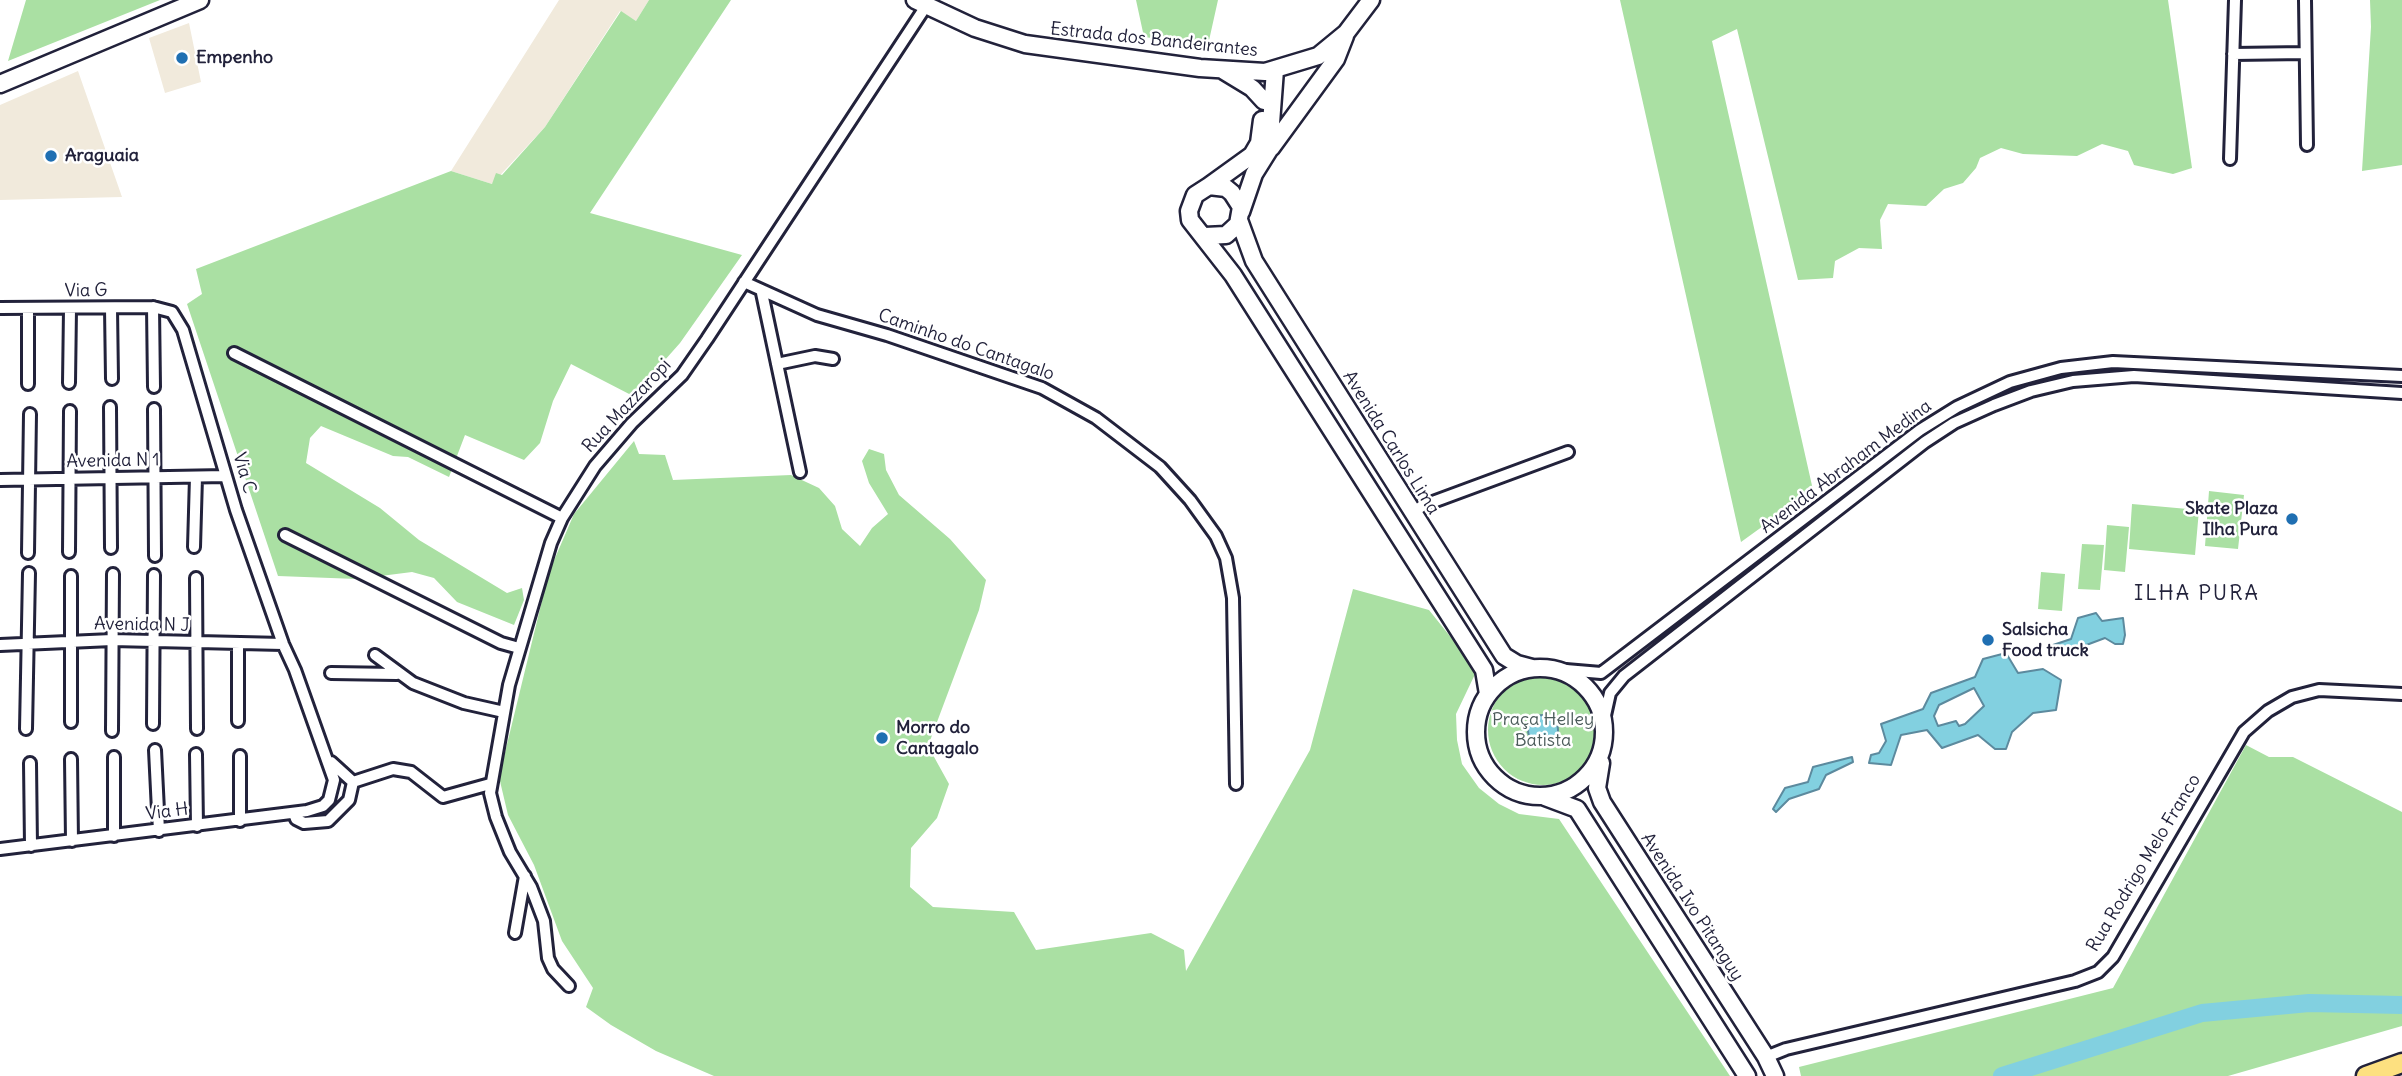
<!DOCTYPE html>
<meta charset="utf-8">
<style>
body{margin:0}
canvas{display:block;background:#fff}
</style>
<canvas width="2402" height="1076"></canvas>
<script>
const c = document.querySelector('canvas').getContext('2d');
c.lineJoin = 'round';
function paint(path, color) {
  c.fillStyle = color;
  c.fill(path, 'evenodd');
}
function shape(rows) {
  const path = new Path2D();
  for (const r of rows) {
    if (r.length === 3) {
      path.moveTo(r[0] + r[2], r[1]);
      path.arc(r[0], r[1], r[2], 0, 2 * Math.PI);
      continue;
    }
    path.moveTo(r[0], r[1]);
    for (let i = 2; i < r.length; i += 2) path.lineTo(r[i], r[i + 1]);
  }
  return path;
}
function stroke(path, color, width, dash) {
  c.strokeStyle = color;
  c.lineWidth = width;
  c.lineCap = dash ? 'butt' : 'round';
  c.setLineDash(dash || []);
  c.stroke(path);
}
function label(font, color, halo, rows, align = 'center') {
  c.font = font + ' Delius,sans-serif';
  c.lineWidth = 5;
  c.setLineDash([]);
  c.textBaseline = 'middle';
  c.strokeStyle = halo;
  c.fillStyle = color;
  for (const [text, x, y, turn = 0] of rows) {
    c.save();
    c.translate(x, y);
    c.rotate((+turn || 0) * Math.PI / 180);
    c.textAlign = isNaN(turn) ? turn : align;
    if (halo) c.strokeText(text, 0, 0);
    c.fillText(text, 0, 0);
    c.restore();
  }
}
paint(shape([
 [559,0,649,0,636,21,620,11,545,127,492,184,451,171],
 [189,23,201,82,165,93,149,38],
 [78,71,122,197,0,200,0,105]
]), '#f1eadc');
paint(shape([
 [26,0,160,0,8,61],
 [649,0,731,0,590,213,742,255,680,343,633,396,571,364,553,401,540,443,524,460,465,435,449,477,408,457,393,456,321,426,310,438,306,463,380,508,419,540,507,593,522,588,524,600,514,625,457,602,434,578,412,572,357,579,278,576,187,304,202,294,196,269,451,171,492,184,496,173,502,175,545,127,621,11,636,21],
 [1136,0,1218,0,1208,45,1144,37],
 [1620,0,2168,0,2192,168,2173,174,2134,165,2128,151,2102,144,2077,156,2023,154,2001,148,1980,158,1976,168,1963,183,1944,189,1926,206,1888,204,1880,220,1882,249,1859,248,1835,261,1833,278,1798,280,1737,29,1712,41,1813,490,1741,542],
 [2370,0,2402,0,2402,165,2362,171,2371,27],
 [634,441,639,454,665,455,673,480,791,475,819,488,835,506,842,529,860,546,872,528,888,514,869,483,862,461,869,449,884,454,886,470,899,495,950,539,986,580,979,610,928,746,949,784,937,818,911,848,910,887,933,907,1014,912,1036,950,1151,933,1184,950,1186,971,1310,750,1353,589,1429,610,1477,670,1456,714,1457,740,1462,764,1479,788,1499,804,1519,814,1559,819,1730,1076,714,1076,656,1051,611,1025,586,1007,593,988,562,941,534,865,508,815,499,777,549,572,574,514],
 [2209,491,2244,495,2238,549,2205,546],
 [2132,504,2199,510,2195,555,2129,549],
 [2107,525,2129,527,2125,572,2104,570],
 [2082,544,2104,545,2100,590,2078,589],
 [2041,572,2065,574,2062,611,2038,609],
 [1543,730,55],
 [2246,745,2269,757,2293,757,2402,812,2402,1026,2228,1076,1801,1076,1799,1067,2113,988]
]), '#aae0a3');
const water = shape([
 [2096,613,2102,621,2123,618,2125,635,2123,644,2115,644,2105,638,2065,653,2053,645,2071,639,2078,618,2096,613],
 [2006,653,2018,673,2043,669,2061,680,2056,710,2033,713,2012,732,2006,749,1995,749,1978,735,1942,748,1927,730,1901,735,1891,765,1869,763,1871,755,1879,753,1886,741,1881,724,1923,709,1931,693,1975,677,1983,659,2006,653],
 [1974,688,1984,706,1965,724,1959,726,1956,721,1938,726,1934,716,1939,705,1974,688],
 [1543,730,15],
 [1852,757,1853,762,1826,775,1819,789,1789,799,1776,812,1773,809,1785,788,1808,782,1813,767,1852,757]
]);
paint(water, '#82d0e0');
stroke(water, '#5c8a9e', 2);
stroke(shape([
 [2002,1076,2202,1013,2309,1003,2402,1005]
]), '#82d0e0', 18);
const street = shape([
 [2305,0,2307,145],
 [2233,54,2305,53],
 [2230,159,2235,0],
 [744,282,817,315,887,335,1042,388,1096,418,1160,467,1190,500,1216,536,1226,558,1233,598,1236,784],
 [762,293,800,472],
 [153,307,154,387],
 [0,308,153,307,172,312,183,330,236,510,283,644,295,670,334,780,329,800,323,806,307,811,0,849],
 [111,308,112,379],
 [28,309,28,384],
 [234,353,562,518],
 [777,364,815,356,833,359],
 [69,383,70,309],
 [110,407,111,548],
 [154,409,155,556],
 [0,480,226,476],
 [1413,513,1422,506,1568,452],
 [285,535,501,643,519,648],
 [194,547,196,477],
 [69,552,70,411],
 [28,553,30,414],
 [71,576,71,722],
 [196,578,197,729],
 [238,643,238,721],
 [0,645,112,640,283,644],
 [375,655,413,683,464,703,504,712],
 [1554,669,1601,673,1920,430,1957,407,2010,382,2061,368,2113,362,2402,376],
 [331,673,397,674],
 [1604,720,1610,693,1624,676,1925,442,1954,423,1994,405,2031,391,2073,381,2134,376,2402,393],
 [153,724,154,575],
 [26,729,29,573],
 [112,731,113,574],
 [155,750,159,831],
 [196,754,197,826],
 [240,756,240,821],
 [114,757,114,836],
 [71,759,72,841],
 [331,762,353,782,393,769,411,772,443,797,490,784],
 [30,763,31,846],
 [294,813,296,819,304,823,328,821,349,800,353,782],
 [515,933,525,876],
 [569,986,553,969,548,958,544,921,531,887,510,852,496,817,490,793,509,685,551,543,562,518,595,466,632,423,682,375,707,339,926,6],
 [1766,1057,1786,1049,2075,981,2098,972,2113,957,2244,732,2268,711,2292,697,2319,690,2402,694]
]);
const secondary = shape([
 [915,0,975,28,1025,44,1200,68,1265,72,1318,56,1346,33,1371,0],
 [1224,71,1252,88,1264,101],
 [0,84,200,0],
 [1271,148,1336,59,1345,36],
 [1209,186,1252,155,1259,143,1262,120],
 [1241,212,1254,174,1269,150,1275,70],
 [1239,220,1254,261,1504,656,1517,664,1532,668],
 [1205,236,1226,235,1238,224,1241,207,1232,193,1226,188,1209,186,1195,195,1189,211,1190,220,1233,275,1484,670,1488,694],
 [1540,732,64],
 [1601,763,1597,788,1602,802,1766,1057,1775,1076],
 [1545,797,1577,809,1747,1076]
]);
const primary = shape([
 [2366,1076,2402,1063]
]);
stroke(street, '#22223b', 16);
stroke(secondary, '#22223b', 21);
stroke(primary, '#22223b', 23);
stroke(street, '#fff', 10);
stroke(secondary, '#fff', 16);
stroke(primary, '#fde080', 18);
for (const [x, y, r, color] of [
 [182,58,7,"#1f6fb2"],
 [51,156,7,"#1f6fb2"],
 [2292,519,7,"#1f6fb2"],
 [1988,640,7,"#1f6fb2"],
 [882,738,7,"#1f6fb2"]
]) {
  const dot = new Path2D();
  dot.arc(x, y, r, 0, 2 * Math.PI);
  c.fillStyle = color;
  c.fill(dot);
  stroke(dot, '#fff', 2.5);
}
label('18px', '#22223b', '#fff', [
 ["Estrada dos Bandeirantes",1154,40,6],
 ["Via G",86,291,-1],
 ["Caminho do Cantagalo",966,345,19],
 ["Rua Mazzaropi",627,406,-47],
 ["Avenida Carlos Lima",1391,443,58],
 ["Avenida N 1",113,461,-1],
 ["Avenida Abraham Medina",1846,467,-37],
 ["Via C",244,473,74],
 ["Avenida N J",142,625,1],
 ["Via H",167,812,-7],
 ["Rua Rodrigo Melo Franco",2144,863,-59],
 ["Avenida Ivo Pitanguy",1692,907,57]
]);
label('bold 18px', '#22223b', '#fff', [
 ["Empenho",196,58],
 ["Araguaia",65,156],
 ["Skate Plaza",2278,509,"right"],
 ["Ilha Pura",2278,530,"right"],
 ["Salsicha",2002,630],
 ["Food truck",2002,651],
 ["Morro do",896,728],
 ["Cantagalo",896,749]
], 'left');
label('18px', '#4b5b5a', '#fff', [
 ["Praça Helley",1543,720],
 ["Batista",1543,741]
]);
c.letterSpacing = '2px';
label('21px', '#22223b', '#fff', [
 ["ILHA PURA",2197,594]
]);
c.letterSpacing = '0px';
</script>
